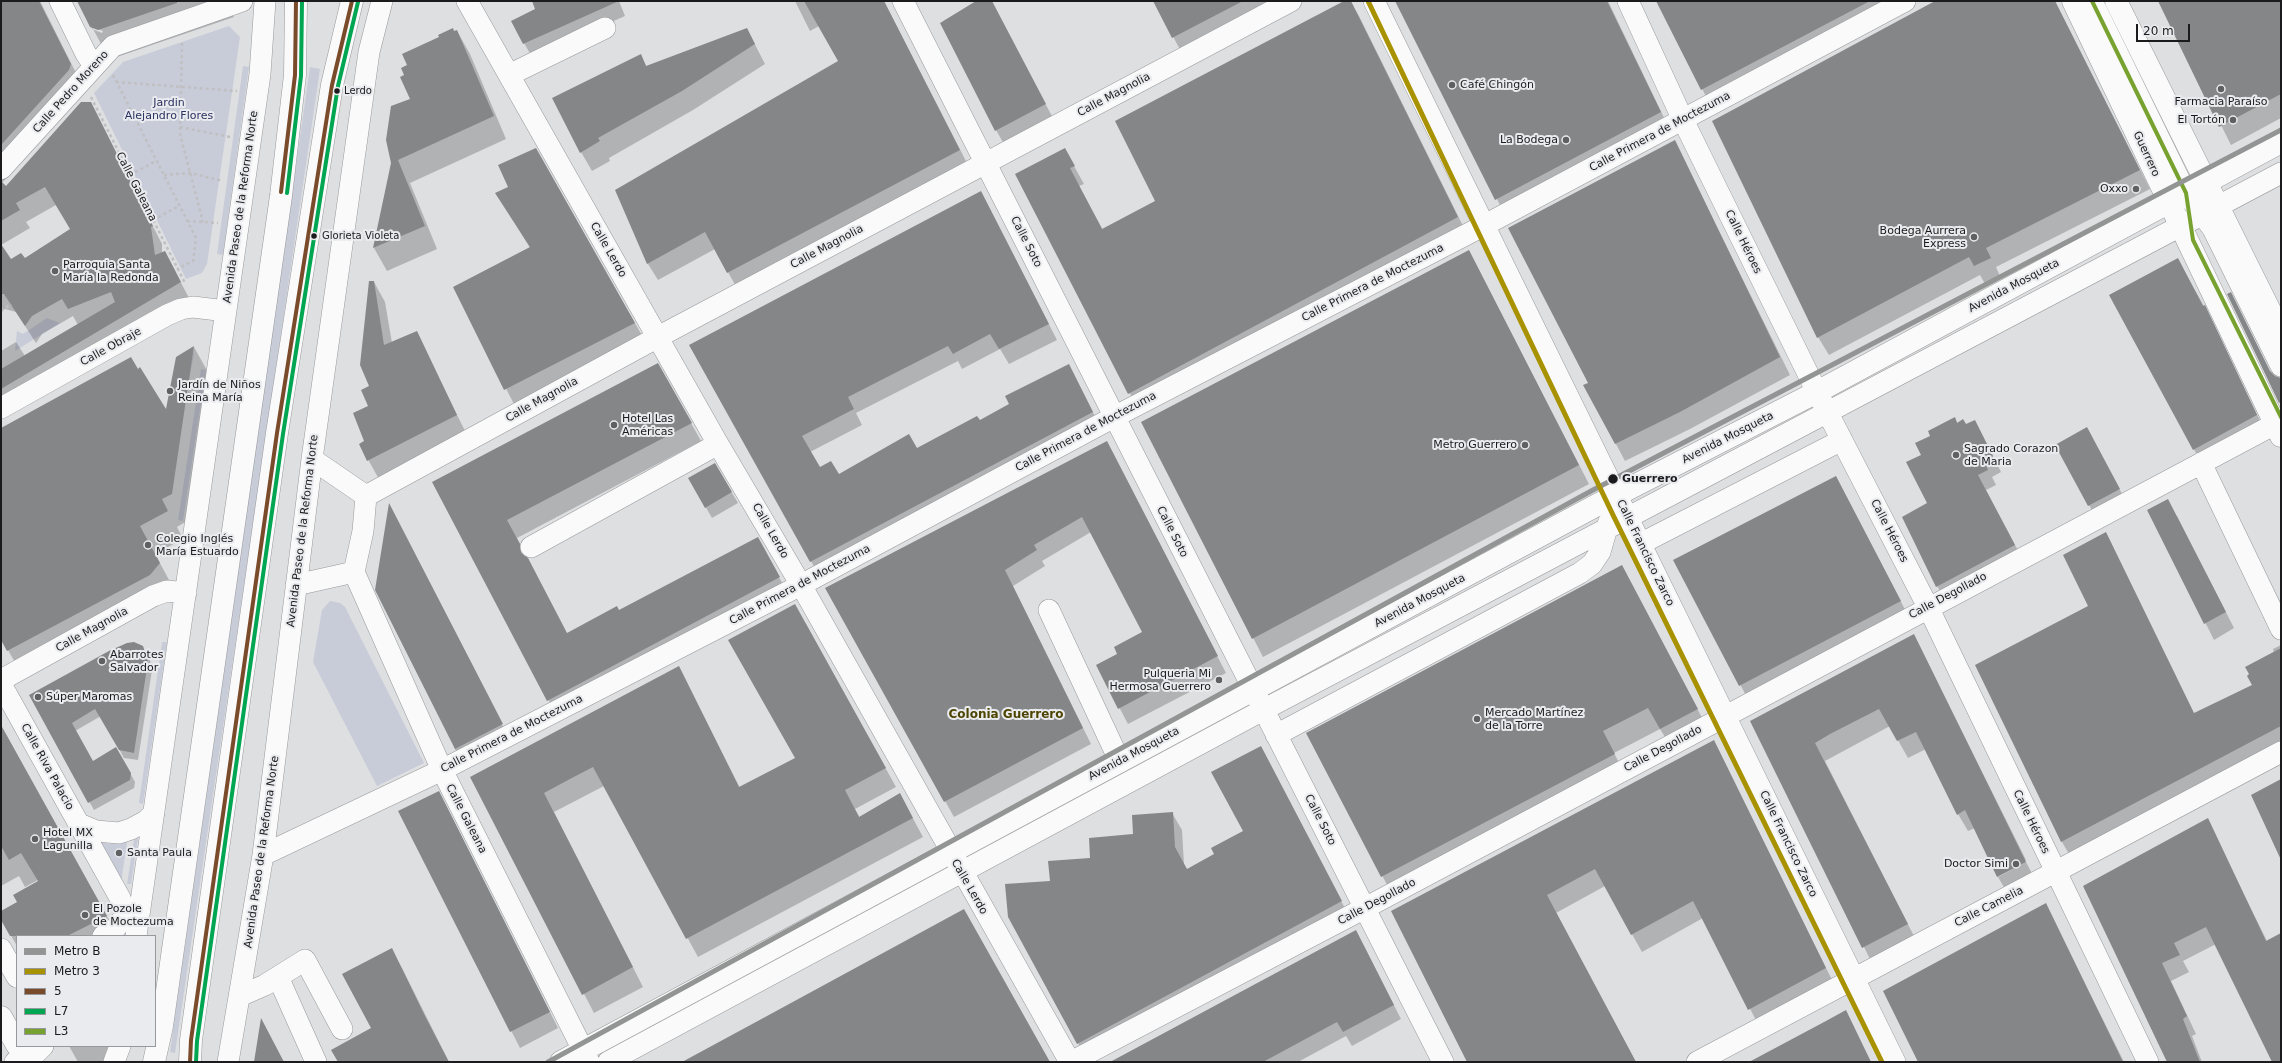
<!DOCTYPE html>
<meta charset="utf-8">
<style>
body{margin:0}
#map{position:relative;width:2282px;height:1063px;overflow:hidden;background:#dedfe1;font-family:"DejaVu Sans",sans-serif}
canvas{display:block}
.frame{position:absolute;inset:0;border:2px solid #1b1b1d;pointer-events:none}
.legend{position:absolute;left:16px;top:935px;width:140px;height:112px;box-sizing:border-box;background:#eaebef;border:1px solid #97989b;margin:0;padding:5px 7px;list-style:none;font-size:12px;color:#1b1b1d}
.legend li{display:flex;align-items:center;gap:8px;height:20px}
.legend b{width:20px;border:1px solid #97989b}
.scale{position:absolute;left:2136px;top:24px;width:54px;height:18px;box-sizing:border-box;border:2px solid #1b1b1d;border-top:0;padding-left:5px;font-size:12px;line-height:14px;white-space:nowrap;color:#1b1b1d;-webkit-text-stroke:3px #eaebef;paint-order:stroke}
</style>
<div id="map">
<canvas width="2282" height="1063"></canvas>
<div class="frame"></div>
<ul class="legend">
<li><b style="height:5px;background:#939595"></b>Metro B</li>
<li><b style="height:5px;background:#a89201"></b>Metro 3</li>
<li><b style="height:5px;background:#7a4b2a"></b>5</li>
<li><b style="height:5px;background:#00a651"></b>L7</li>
<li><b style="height:5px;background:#78a22f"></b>L3</li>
</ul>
<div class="scale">20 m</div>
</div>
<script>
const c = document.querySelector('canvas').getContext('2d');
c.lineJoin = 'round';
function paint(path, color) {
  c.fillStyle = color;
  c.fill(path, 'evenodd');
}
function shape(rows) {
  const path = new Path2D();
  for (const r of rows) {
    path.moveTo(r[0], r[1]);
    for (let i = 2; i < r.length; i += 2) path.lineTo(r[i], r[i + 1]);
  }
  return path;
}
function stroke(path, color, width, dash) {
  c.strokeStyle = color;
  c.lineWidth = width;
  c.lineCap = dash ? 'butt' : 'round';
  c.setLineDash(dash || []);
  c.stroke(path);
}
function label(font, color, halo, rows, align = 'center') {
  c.font = font + ' "DejaVu Sans",sans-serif';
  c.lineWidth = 4;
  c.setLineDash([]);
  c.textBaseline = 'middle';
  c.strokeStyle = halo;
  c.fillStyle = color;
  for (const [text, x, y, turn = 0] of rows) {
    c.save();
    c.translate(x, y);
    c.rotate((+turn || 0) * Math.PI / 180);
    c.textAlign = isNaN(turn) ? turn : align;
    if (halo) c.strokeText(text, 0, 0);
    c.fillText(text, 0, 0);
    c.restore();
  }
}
paint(shape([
 [229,26,240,37,207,264,202,273,186,279,94,93,123,62],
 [243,66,249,67,223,255,217,254],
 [310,67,320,69,175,1053,170,1052],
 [47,318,60,323,15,351,17,331,23,334],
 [193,353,194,354,179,434],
 [201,369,206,370,183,521,178,520],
 [330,601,340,603,345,607,424,763,377,786,313,662,322,610],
 [162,642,167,642,143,804,139,803],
 [138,838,131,884,127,884,134,840],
 [97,841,110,844,127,842,121,883]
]), '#c8ccd9');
paint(shape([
 [1,1,40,1,84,89,83,94,1,184],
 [78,1,225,1,234,17,114,58,107,55],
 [92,27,103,31,102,33,92,29],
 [533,1,619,1,625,16,532,57,524,43,537,10],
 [795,1,884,1,969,167,738,290,715,249,658,280,648,264,616,190,840,62,819,26,810,31],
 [978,1,991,1,1054,120,1005,146,996,130],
 [1154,1,1290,1,1184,57],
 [1346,1,1350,1,1359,16,1467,234,1139,411,1017,174,1074,166,1084,184,1079,186,1103,230,1157,202],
 [1397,1,1608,1,1669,128,1505,215],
 [1657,1,1916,1,1712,108],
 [1938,1,2055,1,2150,189,1996,267,2000,276,1985,284,1980,275,1829,355,1818,337],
 [2159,1,2281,1,2281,118,2231,145],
 [747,29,765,64,693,110,609,158,610,161,592,171,581,152,640,55,647,67],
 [457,31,470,54,506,139,410,183,437,249,387,271,374,248,392,163,411,99],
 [90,103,162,244,162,253,165,252,190,300,1,414,1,351,16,342,25,356,78,325,73,316,42,334,36,343,16,312,5,309,1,311,1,262,24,259,71,229,56,205,26,222,30,228,1,245,1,193],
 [1675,142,1790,375,1690,429,1625,461,1585,386,1589,383],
 [536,149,644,339,515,406,454,288,530,248,506,209,510,187],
 [981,192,1057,340,1009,364,1000,349,962,369,958,361,856,413,862,425,810,452,820,468,839,475,917,449,979,422,1011,404,1069,365,1101,428,820,577,690,346],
 [1469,251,1589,484,1263,657,1142,422],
 [2178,260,2213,322,2265,431,2202,465,2194,449],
 [374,282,385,302,392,343,416,332,467,435,380,481,360,445,366,442,369,407],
 [194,347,209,374,187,521,177,527,183,539,155,554,175,591,165,602,24,678,1,638,1,429,166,412],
 [658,364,701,441,517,538,567,634,619,611,767,556,789,595,558,718,434,482],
 [1955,418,1958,424,1966,426,1975,421,2001,472,1992,477,1996,485,1986,490,2023,560,1946,601,1937,586,1922,455,1931,436],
 [2095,444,2128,505,2098,521,2089,505],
 [1115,458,1226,673,1128,724,1097,665,1119,654,1144,633,1091,532,1042,561,1045,566,1013,586,1091,744,954,817,827,589],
 [715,464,738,503,712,518,689,478],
 [1847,498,1912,623,1752,707,1675,560],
 [2149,510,2177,516,2234,628,2214,640],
 [397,520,510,740,464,764,455,749],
 [2105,533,2194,714,2253,685,2274,653,2273,649,2281,645,2281,749,2072,859,2062,842,2090,606],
 [1622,566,1709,731,1673,750,1660,729,1614,753,1626,776,1394,898,1307,733],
 [806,624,896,787,855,809,860,818,910,813,923,837,698,957,604,786,554,812,643,987,594,1013,471,778,679,667,740,788,797,758],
 [1914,635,2026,860,1997,875,1975,828,1968,831,1958,814,1926,749,1908,758,1890,726,1825,761,1917,942,1873,965,1751,722],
 [139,644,150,660,152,670,138,760,124,758,101,716,75,731,93,762,116,748,135,782,134,788,94,810,30,696],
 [1,727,9,740,118,936,17,936,17,946,1,918,1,912,18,903,39,882,38,880,25,887,19,876,1,886],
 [1714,742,1835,986,1759,1026,1703,918,1642,952,1605,886,1556,913,1636,1062,1468,1062,1392,912],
 [1270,764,1350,918,1087,1060,1078,1043,1051,882,1172,813,1182,830,1184,865,1187,870,1216,854,1245,831],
 [439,792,558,1028,520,1048,399,811],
 [2207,820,2267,941,2281,935,2281,1062,2273,1062,2216,944,2183,961,2189,972,2171,981,2196,1034,2192,1036,2202,1062,2168,1062,2084,886],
 [2026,862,2035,879,2008,894,1998,877],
 [2046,905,2124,1062,1919,1062],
 [1364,946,1401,1019,1352,1046,1346,1036,1298,1062,1113,1062],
 [391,950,402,968,449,1062,339,1062,373,1029],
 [1845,1011,1871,1062,1751,1062],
 [69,1046,117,1046,115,1062,78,1062]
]), '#0003');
paint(shape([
 [1,1,39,1,71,64,69,70,1,145],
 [77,1,177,1,177,3,98,30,90,27],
 [532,1,619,1,523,44,511,21,535,9],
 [804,1,884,1,960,150,727,273,705,232,647,264,615,190,838,61],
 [976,1,992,1,1046,104,995,131,940,23],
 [1153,1,1243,1,1172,38],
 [1344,1,1351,1,1458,217,1128,394,1015,174,1065,148,1075,166,1070,168,1102,229,1155,201,1115,121],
 [1395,1,1607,1,1661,112,1495,200],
 [1656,1,1870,1,1701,90],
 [1935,1,2055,1,2140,170,1986,248,1991,258,1974,266,1969,257,1817,338,1712,121],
 [2158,1,2281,1,2281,94,2219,127],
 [453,28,454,31,457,30,494,116,398,160,425,226,373,248,391,163,386,140,391,106,410,99,400,77,404,75,401,68,407,65,402,54,439,37,438,35],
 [747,28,755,44,682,91,598,138,600,141,580,153,552,98,641,54,646,66],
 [81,102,91,102,153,226,151,227,155,255,165,251,181,282,1,389,1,369,115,302,111,292,68,309,62,299,32,316,25,326,4,294,1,294,1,244,11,259,21,253,25,258,70,229,45,187,16,203,20,210,1,221,1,181,6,186],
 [1675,140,1780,357,1680,412,1615,444,1583,385,1588,383,1508,228],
 [536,148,635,323,504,390,453,287,530,247,495,193,508,187,498,165],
 [981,191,1049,324,999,349,990,334,953,354,948,346,848,397,854,409,802,436,820,467,831,461,839,474,909,434,917,448,977,416,980,420,1009,404,1005,396,1069,364,1093,412,810,562,689,345],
 [1469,250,1579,465,1252,639,1141,422],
 [2178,258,2203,306,2205,305,2257,415,2193,450,2109,295],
 [369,281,374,281,384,345,417,331,457,415,367,461,359,444,364,441,353,413,368,406,361,390,369,386,360,365],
 [2231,292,2270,371,2275,376,2281,378,2281,402,2279,403,2227,294],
 [194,346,172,494,162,499,168,511,140,526,160,563,150,575,7,651,1,640,1,428,131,357,138,369,140,367,166,409,176,357],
 [658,363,692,423,507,520,520,544,521,553,528,558,567,633,617,606,619,610,758,537,780,577,547,701,432,482],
 [1955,417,1957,423,1963,419,1966,424,1975,420,1993,456,1984,461,1988,470,1978,475,2015,545,1936,587,1902,517,1927,503,1906,462,1921,455,1915,443,1930,436,1928,431],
 [2087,427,2120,489,2088,506,2055,445],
 [1107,441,1218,656,1118,709,1096,665,1117,654,1114,647,1142,632,1082,517,1034,545,1037,550,1005,570,1083,728,944,802,825,588],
 [715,463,732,492,705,508,688,478],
 [1836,476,1901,601,1739,686,1673,560],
 [2168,499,2226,612,2204,624,2147,510],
 [389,503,503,724,455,749,375,590],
 [2106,532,2194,713,2252,685,2247,676,2249,674,2245,667,2281,648,2281,726,2061,842,1975,665,2088,606,2063,555],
 [1622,565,1698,709,1660,729,1648,708,1603,731,1615,754,1381,877,1306,733],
 [795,604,886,768,845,790,859,817,900,793,913,818,686,939,593,767,570,779,544,793,633,967,582,995,470,777,679,666,739,787,795,758,728,640],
 [1914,634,2026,862,1997,877,1965,810,1957,815,1916,732,1897,741,1879,709,1830,734,1815,743,1908,924,1862,948,1750,721],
 [134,642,143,646,148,661,134,753,119,750,95,709,72,723,93,761,116,747,131,773,130,780,88,803,29,695,109,651,127,643],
 [1,725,107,916,67,936,10,936,1,920,1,911,17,902,13,895,38,881,21,853,9,860,1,846],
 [1714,740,1826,968,1748,1010,1693,901,1631,935,1595,869,1547,895,1636,1062,1467,1062,1391,911],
 [1261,746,1342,901,1077,1044,1008,917,1005,884,1050,881,1048,861,1090,858,1089,838,1133,834,1132,815,1173,812,1175,847,1187,869,1214,854,1211,848,1243,831,1211,772],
 [2281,779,2281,860,2251,795],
 [439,791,550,1012,510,1032,398,811],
 [2208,818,2266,941,2281,933,2281,1062,2272,1062,2206,927,2174,943,2180,955,2162,963,2187,1016,2183,1019,2200,1062,2167,1062,2083,886],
 [2046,903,2123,1062,1918,1062,1883,991],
 [964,909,1050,1062,682,1062,767,1016],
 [1356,930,1394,1005,1343,1032,1337,1022,1263,1062,1110,1062],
 [392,948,424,1014,449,1062,338,1062,331,1050,371,1028,342,974],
 [1846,1010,1871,1062,1749,1062,1826,1021],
 [261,1018,284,1062,254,1062]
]), '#858688');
const minor = shape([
 [60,1,86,54,94,66],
 [467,1,718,444,801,585,1070,1062],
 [903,1,1443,1062],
 [1374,1,1895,1062],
 [1628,1,1683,120,1817,392,1928,607,2148,1062],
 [2092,1,2186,193,2213,229,2281,366],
 [509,75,605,28],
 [1,169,113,46,242,1],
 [1,408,167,315,181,309,193,307,226,311],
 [312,459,366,496],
 [2201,463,2281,629],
 [366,496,658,337,1291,1],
 [1640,544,1842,440],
 [531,547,718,444],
 [354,572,442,770,589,1062],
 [354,572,363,531,366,496],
 [296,585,354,572],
 [1049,610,1120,762],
 [1,680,153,596,167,591,186,593],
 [1,684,120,898,126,915],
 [1276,735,1580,573,1592,564,1600,552,1609,521],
 [79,824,96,831,119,833,131,829,146,821,154,813],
 [263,855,442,770,801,585,1114,417,1483,226,1905,1],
 [103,936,114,930,126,915,139,916],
 [136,936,260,74,265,1],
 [1,949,17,977],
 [278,977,316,1062],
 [240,996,265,985,305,960,342,1029],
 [15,1062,35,1054,43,1046],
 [114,1062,120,1046],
 [228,1062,263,855,312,459,369,52,382,1],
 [608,1062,1263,710,2281,173],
 [1071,1062,1365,908,2275,424],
 [1697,1062,2281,752]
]);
const major = shape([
 [2073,1,2281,436],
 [2116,1,2281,333],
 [1,1017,17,1045],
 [154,1062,162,1026,281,196,295,75,296,1],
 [190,1062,191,1040,277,433,332,85,352,1],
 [561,1062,1597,505,1817,392,2281,142]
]);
stroke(minor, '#97989a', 22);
stroke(major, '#97989a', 23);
stroke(shape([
 [182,43,180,134,203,222],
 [113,75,196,238,193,261,177,269],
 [116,82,237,91],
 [91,97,185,283],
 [180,127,230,137],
 [130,175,156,161],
 [164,175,190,173,223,181],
 [153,220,179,206],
 [187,221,218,223],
 [1,311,11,304]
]), '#c0c0c2', 2.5, [3, 3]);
stroke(minor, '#fafafa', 21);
stroke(major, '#fafafa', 22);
stroke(shape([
 [281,192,295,75,296,1],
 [190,1062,191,1040,277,433,332,85,352,1]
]), '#7a4b2a', 4);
stroke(shape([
 [287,193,301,76,302,1],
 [196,1062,197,1041,283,434,338,86,358,2]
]), '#00a651', 4);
stroke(shape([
 [2092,1,2186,193,2193,240,2281,417]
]), '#78a22f', 4);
stroke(shape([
 [548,1062,1593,490,2281,130]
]), '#939595', 5);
stroke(shape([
 [1368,1,1613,515,1882,1062]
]), '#a89201', 5);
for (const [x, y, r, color] of [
 [1452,85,4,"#5f6062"],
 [2221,89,4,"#5f6062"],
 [337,91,3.5,"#1b1b1d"],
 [2233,120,4,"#5f6062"],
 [1566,140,4,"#5f6062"],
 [2136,189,4,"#5f6062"],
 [314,236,3.5,"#1b1b1d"],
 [1974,237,4,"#5f6062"],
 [55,271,4,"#5f6062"],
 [170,391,4,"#5f6062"],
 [614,425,4,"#5f6062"],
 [1525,445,4,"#5f6062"],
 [1956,455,4,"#5f6062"],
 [1613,479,5.5,"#1b1b1d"],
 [148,545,4,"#5f6062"],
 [102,661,4,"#5f6062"],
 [1219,680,4,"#5f6062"],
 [38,697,4,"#5f6062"],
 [1477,719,4,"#5f6062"],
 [35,839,4,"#5f6062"],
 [119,853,4,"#5f6062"],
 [2016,864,4,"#5f6062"],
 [85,915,4,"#5f6062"]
]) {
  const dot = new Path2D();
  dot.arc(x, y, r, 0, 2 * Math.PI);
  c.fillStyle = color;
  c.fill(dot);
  stroke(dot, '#eaebef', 1.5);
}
label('10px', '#1b1b1d', '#eaebef', [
 ["Lerdo",344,91],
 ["Glorieta Violeta",322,236]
], 'left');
label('11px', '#1b1b1d', '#eaebef', [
 ["Café Chingón",1460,85],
 ["Farmacia Paraíso",2221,102,"center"],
 ["El Tortón",2225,120,"right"],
 ["La Bodega",1558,140,"right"],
 ["Oxxo",2128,189,"right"],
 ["Bodega Aurrera",1966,231,"right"],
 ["Express",1966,244,"right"],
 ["Parroquia Santa",63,265],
 ["María la Redonda",63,278],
 ["Jardín de Niños",178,385],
 ["Reina María",178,398],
 ["Hotel Las",622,419],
 ["Américas",622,432],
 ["Metro Guerrero",1517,445,"right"],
 ["Sagrado Corazon",1964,449],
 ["de Maria",1964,462],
 ["Colegio Inglés",156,539],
 ["María Estuardo",156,552],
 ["Abarrotes",110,655],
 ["Salvador",110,668],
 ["Pulqueria Mi",1211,674,"right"],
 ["Hermosa Guerrero",1211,687,"right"],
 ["Súper Maromas",46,697],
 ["Mercado Martínez",1485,713],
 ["de la Torre",1485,726],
 ["Hotel MX",43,833],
 ["Lagunilla",43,846],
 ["Santa Paula",127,853],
 ["Doctor Simi",2008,864,"right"],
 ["El Pozole",93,909],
 ["de Moctezuma",93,922]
], 'left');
label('11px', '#1b1b1d', '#eaebef', [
 ["Calle Pedro Moreno",71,92,-48],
 ["Calle Magnolia",1114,95,-28],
 ["Calle Primera de Moctezuma",1660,132,-28],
 ["Guerrero",2146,154,65],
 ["Calle Galeana",136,187,63],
 ["Avenida Paseo de la Reforma Norte",241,207,-82],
 ["Calle Soto",1026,242,63],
 ["Calle Héroes",1743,242,64],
 ["Calle Magnolia",827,247,-28],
 ["Calle Lerdo",608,250,60],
 ["Calle Primera de Moctezuma",1373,283,-27],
 ["Avenida Mosqueta",2014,286,-28],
 ["Calle Obraje",111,347,-29],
 ["Calle Magnolia",542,400,-29],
 ["Calle Primera de Moctezuma",1086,432,-28],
 ["Avenida Mosqueta",1728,438,-27],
 ["Avenida Paseo de la Reforma Norte",303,531,-83],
 ["Calle Lerdo",770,531,60],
 ["Calle Héroes",1889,531,63],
 ["Calle Soto",1172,532,63],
 ["Calle Francisco Zarco",1645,553,64],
 ["Calle Primera de Moctezuma",800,585,-28],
 ["Calle Degollado",1948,596,-28],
 ["Avenida Mosqueta",1420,601,-28],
 ["Calle Magnolia",92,630,-29],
 ["Calle Primera de Moctezuma",512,734,-27],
 ["Calle Degollado",1663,749,-28],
 ["Avenida Mosqueta",1134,754,-28],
 ["Calle Riva Palacio",47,767,61],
 ["Calle Galeana",466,819,63],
 ["Calle Soto",1320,820,63],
 ["Calle Héroes",2031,822,64],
 ["Calle Francisco Zarco",1788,844,64],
 ["Avenida Paseo de la Reforma Norte",262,852,-82],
 ["Calle Lerdo",969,887,60],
 ["Calle Degollado",1377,902,-28],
 ["Calle Camelia",1989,907,-27]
]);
label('11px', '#2a325f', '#eaebef', [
 ["Jardin",169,103],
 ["Alejandro Flores",169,116]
]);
label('bold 11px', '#1b1b1d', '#eaebef', [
 ["Guerrero",1622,479]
], 'left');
label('bold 12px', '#4e4501', '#eaebef', [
 ["Colonia Guerrero",1006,715]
]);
</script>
